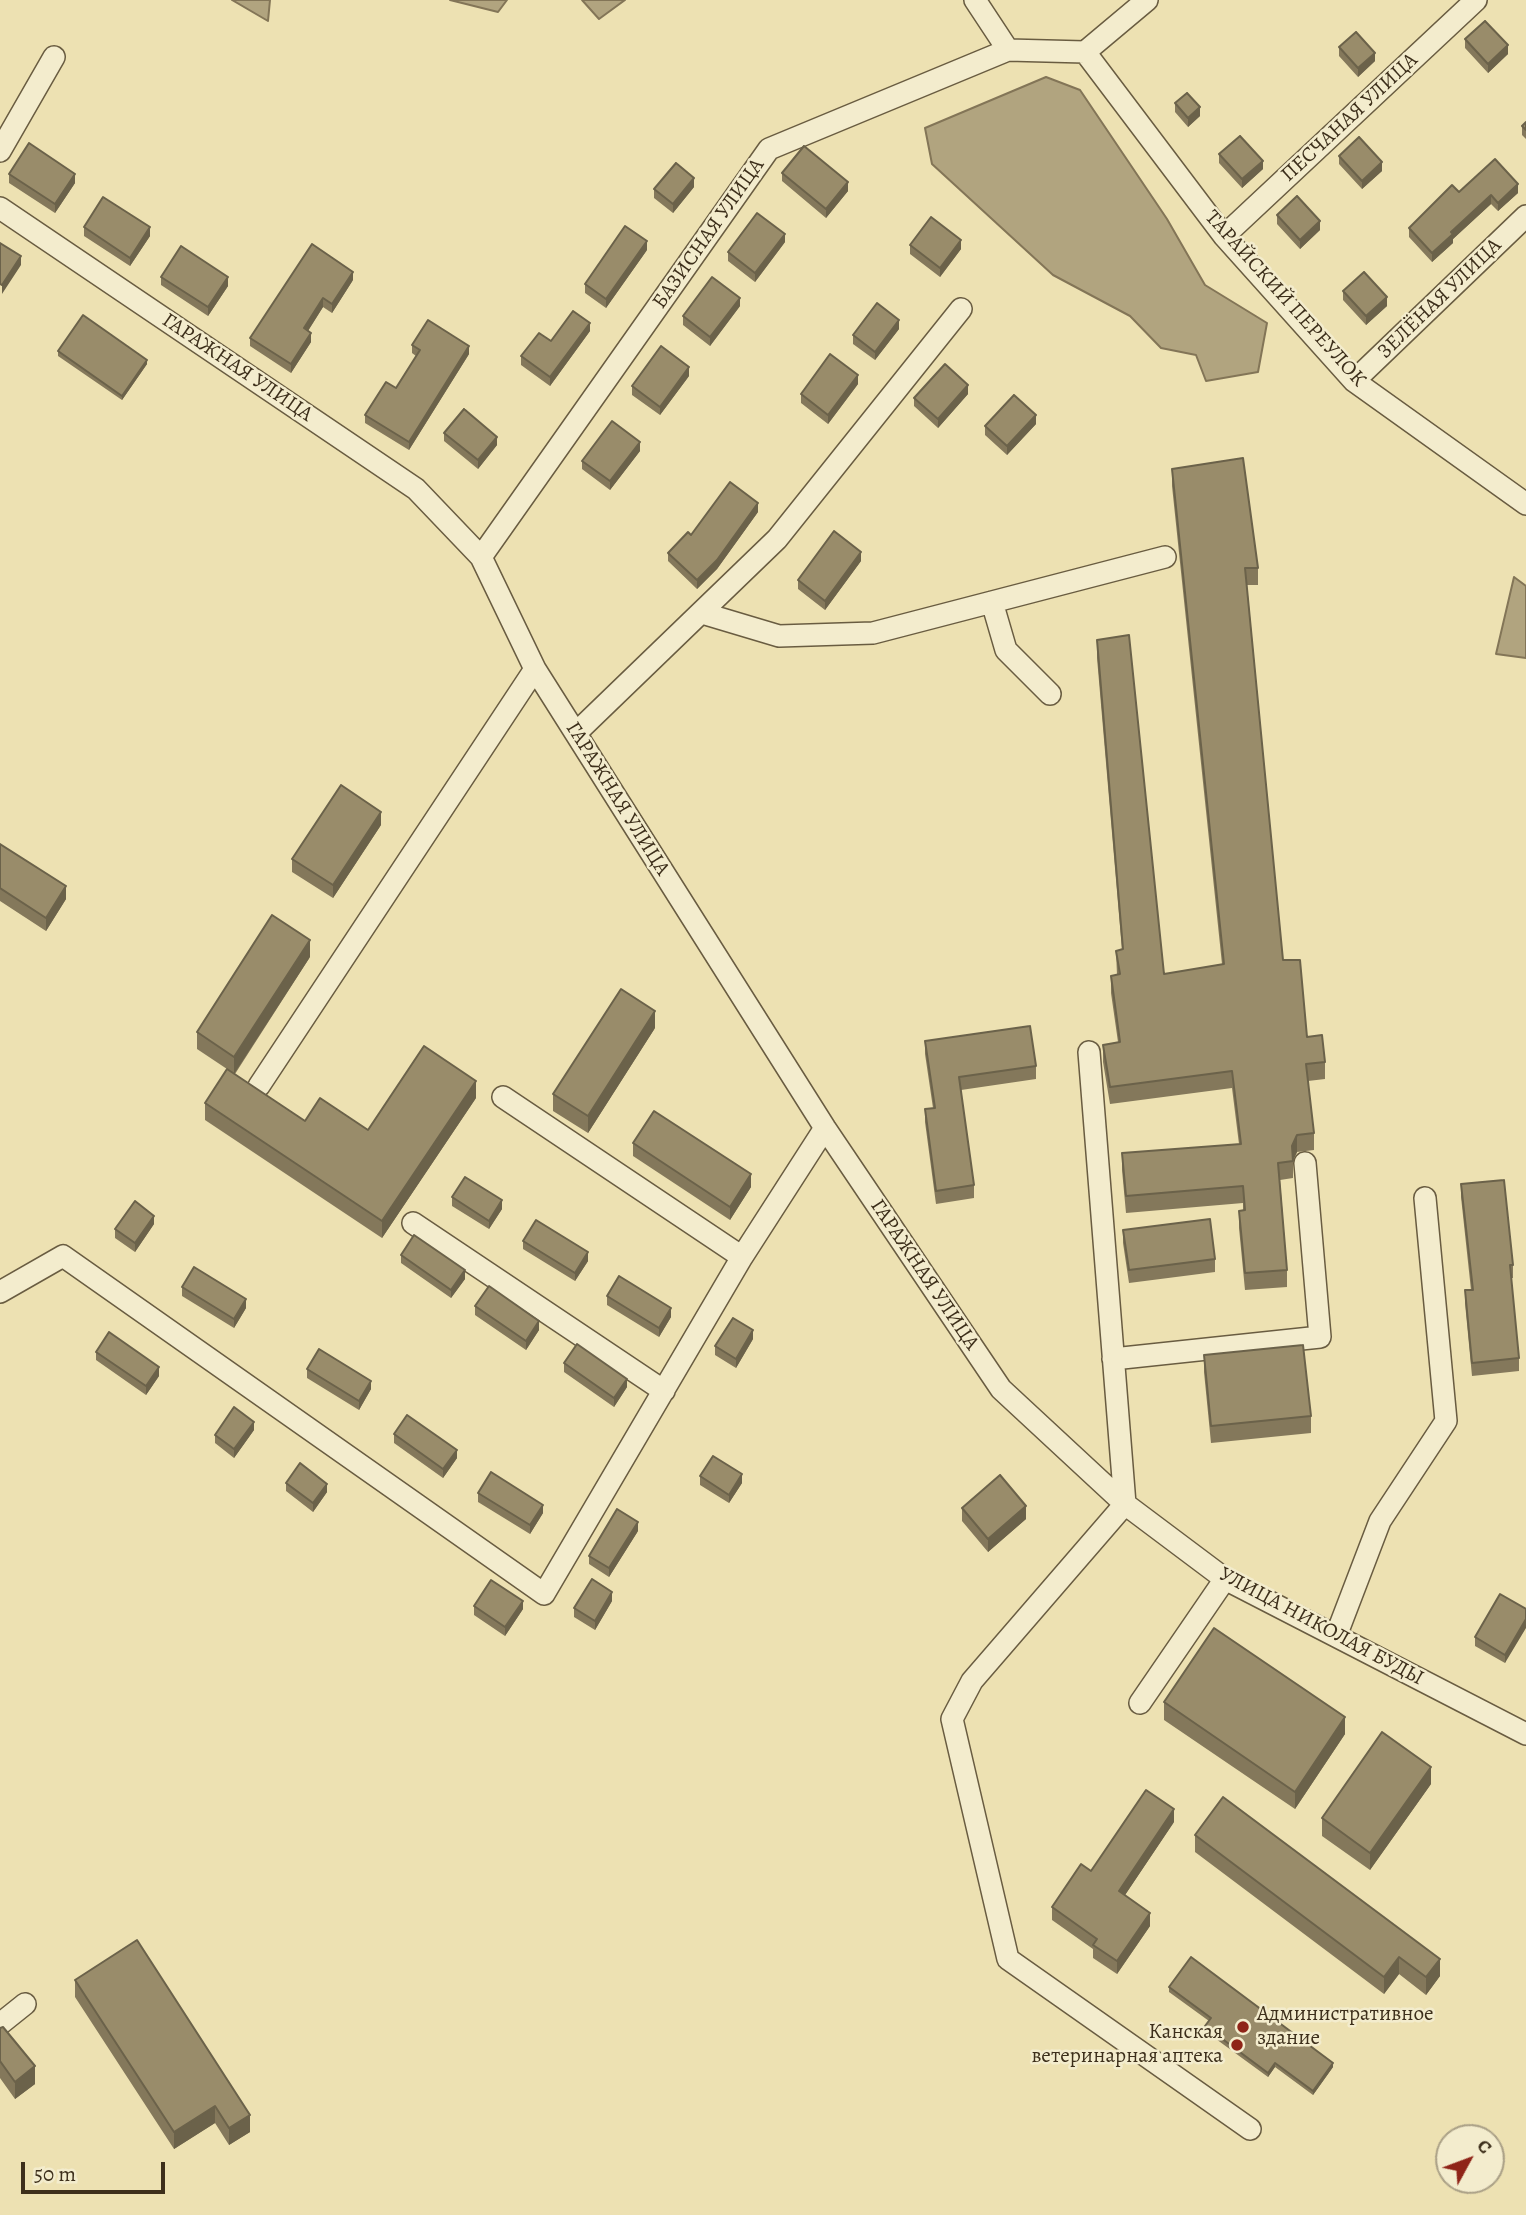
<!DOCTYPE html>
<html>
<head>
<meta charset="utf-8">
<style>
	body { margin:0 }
	#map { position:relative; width:1526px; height:2215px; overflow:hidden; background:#ede1b2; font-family:Alegreya,serif }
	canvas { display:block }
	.north { position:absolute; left:1435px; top:2124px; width:70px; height:70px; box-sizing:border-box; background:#f3eccd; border:2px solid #aaa086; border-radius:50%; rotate:49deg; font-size:19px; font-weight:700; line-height:28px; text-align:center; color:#3d2f1b }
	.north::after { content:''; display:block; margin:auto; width:24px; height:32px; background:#8f2418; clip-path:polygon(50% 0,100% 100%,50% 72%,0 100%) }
	.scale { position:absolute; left:21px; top:2162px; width:144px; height:32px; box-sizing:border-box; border:4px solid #3d2f1b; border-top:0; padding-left:9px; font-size:21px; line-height:24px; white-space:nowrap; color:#3d2f1b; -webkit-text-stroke:5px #f3eccd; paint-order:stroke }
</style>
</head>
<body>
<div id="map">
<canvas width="1526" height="2215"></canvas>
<div class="north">С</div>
<div class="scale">50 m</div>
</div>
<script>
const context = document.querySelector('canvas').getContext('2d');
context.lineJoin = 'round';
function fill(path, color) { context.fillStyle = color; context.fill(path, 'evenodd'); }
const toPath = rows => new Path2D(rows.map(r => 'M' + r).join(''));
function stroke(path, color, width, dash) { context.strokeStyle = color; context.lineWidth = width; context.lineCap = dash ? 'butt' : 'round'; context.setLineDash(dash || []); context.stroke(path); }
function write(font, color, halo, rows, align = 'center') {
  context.font = font + ' Alegreya,serif'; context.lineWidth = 5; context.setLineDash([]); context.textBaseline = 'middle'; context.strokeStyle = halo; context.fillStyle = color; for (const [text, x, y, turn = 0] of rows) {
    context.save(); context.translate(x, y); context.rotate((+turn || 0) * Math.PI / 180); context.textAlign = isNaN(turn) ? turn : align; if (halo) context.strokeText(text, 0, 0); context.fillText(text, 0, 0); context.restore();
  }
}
const water = toPath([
	[232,0,270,0,268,21,232,0],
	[450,0,507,0,498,12,450,0],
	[582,0,625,0,599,19,582,0],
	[1046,77,1080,90,1167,219,1205,285,1267,323,1258,372,1206,381,1196,355,1161,348,1130,316,1053,275,932,164,925,128,1046,77],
	[1514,577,1526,586,1526,658,1496,654,1514,577]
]);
fill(water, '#b1a47f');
stroke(water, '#837557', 2);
const minor = toPath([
	[975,0,1008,50],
	[1085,52,1224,236,1354,381,1526,504],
	[0,151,54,57],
	[0,208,416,489,481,557,535,669,825,1128,1001,1389,1125,1504,1225,1579,1526,1734],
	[1224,236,1476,0],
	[1354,381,1526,216],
	[481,557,769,149,1008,50,1085,52,1147,0],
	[992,602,1006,650,1050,694],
	[702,613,779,636,873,633,1165,557],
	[576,733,777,539,961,309],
	[1089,1052,1125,1504,972,1681,952,1719,1008,1959,1250,2129],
	[259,1086,535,669],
	[503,1097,742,1257],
	[413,1223,664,1391],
	[0,1292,63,1256,544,1594,742,1257,825,1128],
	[1113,1359,1320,1337,1305,1163],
	[1336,1636,1380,1521,1446,1421,1425,1198],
	[1140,1703,1225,1579],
	[0,2024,25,2004]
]);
stroke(minor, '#695c41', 24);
stroke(minor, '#f3eccd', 21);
fill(toPath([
	[1465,39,1508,54,1488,73,1465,48],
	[1339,47,1375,61,1358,77,1339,56],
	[1175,103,1200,116,1188,127,1175,112],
	[1526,122,1526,139,1522,135,1522,126],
	[1219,154,1263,169,1242,188,1219,163],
	[1339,156,1382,171,1362,189,1339,164],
	[782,173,848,191,826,218,782,181],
	[9,174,75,183,55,213,9,183],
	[694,187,673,213,654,198,654,189],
	[1459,192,1518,193,1498,211,1491,204,1453,239,1453,243,1432,262,1409,237,1409,228],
	[1277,215,1320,230,1300,249,1277,224],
	[84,227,150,236,130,266,84,236],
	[785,242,755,282,728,261,728,252],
	[910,245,961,249,940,277,910,254],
	[647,250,606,308,585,293,585,284],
	[161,277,228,286,208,316,161,285],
	[353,280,332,313,323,307,308,331,311,342,291,373,250,346,250,338],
	[1343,291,1387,306,1366,325,1343,300],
	[740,306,710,346,683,325,683,316],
	[899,329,875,360,853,344,853,335],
	[590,331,550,386,521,365,521,356,551,341],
	[412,345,469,354,409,450,365,423,365,415,396,388,416,356,412,353],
	[58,351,147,364,122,400,58,356],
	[689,376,660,415,632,395,632,386],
	[858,384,828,424,801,403,801,394],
	[968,394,938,428,914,406,914,398],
	[1036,424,1007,455,985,435,985,426],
	[444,433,497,445,478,469,444,441],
	[640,451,610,490,582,469,582,461],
	[1172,469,1258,568,1258,585,1247,585,1283,960,1307,1037,1325,1062,1325,1079,1308,1081,1314,1133,1314,1150,1297,1152,1293,1161,1293,1178,1280,1180,1287,1270,1287,1287,1245,1290,1239,1228,1239,1211,1243,1210,1243,1203,1126,1213,1122,1170,1122,1153,1239,1144,1232,1088,1110,1104,1103,1062,1103,1045,1118,1042,1111,993,1111,976,1117,975,1116,951,1122,950,1097,658,1097,640,1164,974,1222,964,1172,486],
	[758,512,717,569,697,589,668,561,668,553,691,535],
	[861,561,825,610,798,589,798,580],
	[381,825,333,898,292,872,292,859],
	[0,844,66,899,46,931,0,901],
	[310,957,235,1074,305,1121,368,1130,476,1098,382,1238,205,1120,205,1103,227,1069,197,1049,197,1032],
	[655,1028,588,1133,553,1111,553,1094],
	[925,1041,1036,1066,1036,1079,961,1090,974,1185,974,1198,936,1204,925,1122,925,1109,933,1108,925,1054],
	[633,1143,751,1187,730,1220,633,1156],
	[1461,1184,1513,1265,1513,1278,1511,1278,1519,1358,1519,1371,1472,1376,1465,1303,1465,1290,1471,1290,1461,1197],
	[452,1197,502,1209,489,1229,452,1206],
	[154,1224,135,1252,115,1238,115,1229],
	[1123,1230,1215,1259,1215,1272,1129,1283,1123,1243],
	[523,1241,588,1261,575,1281,523,1249],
	[401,1255,465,1279,451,1298,401,1263],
	[182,1287,246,1308,234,1328,182,1296],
	[607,1296,671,1317,659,1337,607,1305],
	[475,1306,539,1330,526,1350,475,1315],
	[753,1339,736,1368,715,1355,715,1346],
	[96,1352,159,1376,146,1395,96,1360],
	[1204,1355,1311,1416,1311,1433,1211,1443,1204,1372],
	[564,1363,627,1387,614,1407,564,1372],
	[307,1369,371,1389,359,1410,307,1378],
	[254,1430,234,1458,215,1443,215,1435],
	[394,1434,457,1458,443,1478,394,1443],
	[700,1476,742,1483,729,1503,700,1485],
	[286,1483,327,1492,313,1512,286,1491],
	[478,1493,543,1513,530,1534,478,1502],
	[962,1508,1026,1519,988,1552,962,1521],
	[638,1531,609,1577,589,1564,589,1556],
	[612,1601,595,1630,574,1617,574,1608],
	[474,1606,523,1609,505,1636,474,1615],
	[1526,1609,1505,1663,1475,1646,1475,1637],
	[1164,1702,1345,1734,1295,1809,1164,1720],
	[1431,1784,1370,1870,1322,1836,1322,1818],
	[1174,1822,1125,1895,1150,1926,1117,1974,1093,1958,1093,1949,1052,1920,1052,1907,1091,1871],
	[1195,1835,1440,1976,1426,1995,1399,1974,1384,1994,1195,1852],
	[75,1980,250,2132,229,2145,215,2123,174,2149,75,1997],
	[1169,1987,1333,2067,1313,2095,1275,2067,1268,2077,1205,2031,1205,2026,1209,2021,1169,1992],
	[0,2028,35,2084,15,2099,0,2078]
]), '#84785b');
fill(toPath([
	[1508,45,1508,54,1488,73,1488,64],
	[1375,53,1375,61,1358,77,1358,68],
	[1200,107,1200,116,1188,127,1188,118],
	[1263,161,1263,169,1242,188,1242,179],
	[1382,162,1382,171,1362,189,1362,181],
	[75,174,75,183,55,213,55,204],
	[694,178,694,187,673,213,673,204],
	[848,182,848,191,826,218,826,209],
	[1518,184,1518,193,1498,211,1498,203],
	[1491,195,1491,204,1453,239,1453,243,1432,262,1432,253,1451,232],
	[1320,221,1320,230,1300,249,1300,240],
	[150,227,150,236,130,266,130,258],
	[785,234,785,242,755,282,755,273],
	[961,240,961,249,940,277,940,268],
	[647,241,647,250,606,308,606,299],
	[21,256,21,265,2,294,2,285],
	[353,272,353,280,332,313,332,304],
	[228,277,228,286,208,316,208,307],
	[1387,297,1387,306,1366,325,1366,316],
	[323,298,323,307,304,337,304,328],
	[740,298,740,306,710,346,710,337],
	[899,320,899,329,875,360,875,352],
	[590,323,590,331,550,386,550,377],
	[311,333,311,342,291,373,291,364],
	[469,346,469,354,409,450,409,442],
	[147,360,147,364,122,400,122,396],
	[689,367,689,376,660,415,660,407],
	[858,375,858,384,828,424,828,415],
	[968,385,968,394,938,428,938,419],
	[1036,415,1036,424,1007,455,1007,446],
	[497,437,497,445,478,469,478,460],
	[640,442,640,451,610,490,610,481],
	[758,503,758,512,717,569,697,589,697,580],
	[861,552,861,561,825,610,825,601],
	[381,812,381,825,333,898,333,885],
	[66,886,66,899,46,931,46,918],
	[310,940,310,957,234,1074,234,1057],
	[655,1011,655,1028,588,1133,588,1116],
	[476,1081,476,1098,382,1238,382,1221],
	[1297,1135,1297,1152,1293,1161,1292,1146],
	[751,1174,751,1187,730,1220,730,1207],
	[502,1200,502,1209,489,1229,489,1221],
	[154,1216,154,1224,135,1252,135,1243],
	[588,1252,588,1261,575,1281,575,1273],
	[465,1270,465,1279,451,1298,451,1290],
	[246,1299,246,1308,234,1328,234,1319],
	[671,1308,671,1317,659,1337,659,1328],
	[539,1321,539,1330,526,1350,526,1341],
	[753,1330,753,1339,736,1368,736,1359],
	[159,1367,159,1376,146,1395,146,1386],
	[627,1379,627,1387,614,1407,614,1398],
	[371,1381,371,1389,359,1410,359,1401],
	[254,1422,254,1430,234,1458,234,1449],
	[457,1450,457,1458,443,1478,443,1469],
	[742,1474,742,1483,729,1503,729,1495],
	[327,1484,327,1492,313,1512,313,1503],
	[543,1505,543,1513,530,1534,530,1525],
	[1026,1506,1026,1519,988,1552,988,1539],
	[638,1522,638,1531,609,1577,609,1568],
	[612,1592,612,1601,595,1630,595,1621],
	[523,1601,523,1609,505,1636,505,1627],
	[1526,1619,1526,1628,1505,1663,1505,1655],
	[1345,1717,1345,1734,1295,1809,1295,1792],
	[1431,1767,1431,1784,1370,1870,1370,1853],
	[1174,1809,1174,1822,1119,1904,1119,1891],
	[1150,1913,1150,1926,1117,1974,1117,1961],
	[1399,1957,1399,1974,1384,1994,1384,1977],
	[1440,1959,1440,1976,1426,1995,1426,1977],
	[1275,2063,1275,2067,1268,2077,1268,2073],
	[1333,2063,1333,2067,1313,2095,1313,2091],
	[35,2066,35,2084,15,2099,15,2082],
	[215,2106,215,2123,174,2149,174,2132],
	[250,2115,250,2132,229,2145,229,2128]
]), '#6b624a');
const building = toPath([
	[1485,21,1508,45,1488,64,1465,39,1485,21],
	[1356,32,1375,53,1358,68,1339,47,1356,32],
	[1187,93,1200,107,1188,118,1175,103,1187,93],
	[1526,122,1526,130,1522,126,1526,122],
	[1240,136,1263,161,1242,179,1219,154,1240,136],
	[1359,137,1382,162,1362,181,1339,156,1359,137],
	[29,143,75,174,55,204,9,174,29,143],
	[804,146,848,182,826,209,782,173,804,146],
	[1495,159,1518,184,1498,203,1491,195,1451,232,1453,234,1432,253,1409,228,1452,185,1459,192,1495,159],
	[676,163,694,178,673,204,654,189,676,163],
	[1297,196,1320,221,1300,240,1277,215,1297,196],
	[103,197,150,227,130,258,84,227,103,197],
	[757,213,785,234,755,273,728,252,757,213],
	[931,217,961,240,940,268,910,245,931,217],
	[625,226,647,241,606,299,585,284,625,226],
	[0,243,21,256,2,285,0,284,0,243],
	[312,244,353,272,332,304,323,298,304,328,311,333,291,364,250,338,312,244],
	[181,246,228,277,208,307,161,277,181,246],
	[1364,272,1387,297,1366,316,1343,291,1364,272],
	[712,277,740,298,710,337,683,316,712,277],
	[877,303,899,320,875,352,853,335,877,303],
	[573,311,590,323,550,377,521,356,539,333,551,341,573,311],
	[83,315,147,360,122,396,58,351,83,315],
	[428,320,469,346,409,442,365,415,386,382,396,388,420,350,412,345,428,320],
	[661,346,689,367,660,407,632,386,661,346],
	[830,354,858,375,828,415,801,394,830,354],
	[945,364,968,385,938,419,914,398,945,364],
	[1014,395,1036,415,1007,446,985,426,1014,395],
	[464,409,497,437,478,460,444,433,464,409],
	[612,421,640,442,610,481,582,461,612,421],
	[1243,458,1258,568,1245,568,1283,960,1300,960,1307,1037,1322,1035,1325,1062,1306,1064,1314,1133,1297,1135,1292,1146,1293,1161,1278,1163,1287,1270,1245,1273,1239,1211,1245,1210,1243,1186,1126,1196,1122,1153,1241,1144,1232,1071,1110,1087,1103,1045,1120,1042,1111,976,1120,974,1116,951,1123,949,1097,640,1129,635,1164,974,1224,964,1172,469,1243,458],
	[730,482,758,503,717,560,697,580,668,553,688,532,691,535,730,482],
	[834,531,861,552,825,601,798,580,834,531],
	[341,785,381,812,333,885,292,859,341,785],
	[0,844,66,886,46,918,0,888,0,844],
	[272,915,310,940,234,1057,197,1032,272,915],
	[621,989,655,1011,588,1116,553,1094,621,989],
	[1030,1026,1036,1066,959,1077,974,1185,936,1191,925,1109,935,1108,925,1041,1030,1026],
	[424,1046,476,1081,382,1221,205,1103,227,1069,305,1121,320,1098,368,1130,424,1046],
	[654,1111,751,1174,730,1207,633,1143,654,1111],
	[465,1177,502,1200,489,1221,452,1197,465,1177],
	[1504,1180,1513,1265,1510,1265,1519,1358,1472,1363,1465,1290,1473,1290,1461,1184,1504,1180],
	[135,1201,154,1216,135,1243,115,1229,135,1201],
	[1210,1219,1215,1259,1129,1270,1123,1230,1210,1219],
	[536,1220,588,1252,575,1273,523,1241,536,1220],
	[414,1235,465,1270,451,1290,401,1255,414,1235],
	[194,1267,246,1299,234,1319,182,1287,194,1267],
	[619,1276,671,1308,659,1328,607,1296,619,1276],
	[489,1286,539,1321,526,1341,475,1306,489,1286],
	[733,1318,753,1330,736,1359,715,1346,733,1318],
	[109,1332,159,1367,146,1386,96,1352,109,1332],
	[577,1344,627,1379,614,1398,564,1363,577,1344],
	[1303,1345,1311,1416,1211,1426,1204,1355,1303,1345],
	[319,1349,371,1381,359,1401,307,1369,319,1349],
	[234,1407,254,1422,234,1449,215,1435,234,1407],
	[407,1415,457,1450,443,1469,394,1434,407,1415],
	[713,1456,742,1474,729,1495,700,1476,713,1456],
	[300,1463,327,1484,313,1503,286,1483,300,1463],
	[491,1472,543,1505,530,1525,478,1493,491,1472],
	[1000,1475,1026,1506,988,1539,962,1508,1000,1475],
	[617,1509,638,1522,609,1568,589,1556,617,1509],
	[592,1579,612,1592,595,1621,574,1608,592,1579],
	[491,1580,523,1601,505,1627,474,1606,491,1580],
	[1500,1594,1526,1609,1526,1619,1505,1655,1475,1637,1500,1594],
	[1214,1628,1345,1717,1295,1792,1164,1702,1214,1628],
	[1382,1732,1431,1767,1370,1853,1322,1818,1382,1732],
	[1146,1790,1174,1809,1119,1891,1150,1913,1117,1961,1093,1945,1097,1939,1052,1907,1081,1864,1091,1871,1146,1790],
	[1223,1797,1440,1959,1426,1977,1399,1957,1384,1977,1195,1835,1223,1797],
	[137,1940,250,2115,229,2128,215,2106,174,2132,75,1980,137,1940],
	[1191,1957,1333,2063,1313,2091,1275,2063,1268,2073,1205,2026,1211,2018,1169,1987,1191,1957],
	[3,2027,35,2066,15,2082,0,2061,0,2028,3,2027]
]);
fill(building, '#998c6a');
stroke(building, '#6b624a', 2);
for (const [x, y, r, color] of [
	[1243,2027,7,"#8f2418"],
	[1237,2045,7,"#8f2418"]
]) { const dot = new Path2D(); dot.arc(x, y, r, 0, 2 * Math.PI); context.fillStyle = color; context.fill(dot); stroke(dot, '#f3eccd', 2.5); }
write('21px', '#3d2f1b', '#f3eccd', [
	["ПЕСЧАНАЯ УЛИЦА",1350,118,-43],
	["БАЗИСНАЯ УЛИЦА",709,234,-55],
	["ТАРАЙСКИЙ ПЕРЕУЛОК",1285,299,48],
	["ЗЕЛЁНАЯ УЛИЦА",1440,299,-44],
	["ГАРАЖНАЯ УЛИЦА",237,368,34],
	["ГАРАЖНАЯ УЛИЦА",617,799,58],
	["ГАРАЖНАЯ УЛИЦА",924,1275,56],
	["УЛИЦА НИКОЛАЯ БУДЫ",1321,1627,28]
]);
write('21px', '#3d2f1b', '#f3eccd', [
	["Административное",1257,2015],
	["здание",1257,2039],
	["Канская",1223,2033,"right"],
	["ветеринарная аптека",1223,2057,"right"]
], 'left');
</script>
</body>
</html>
